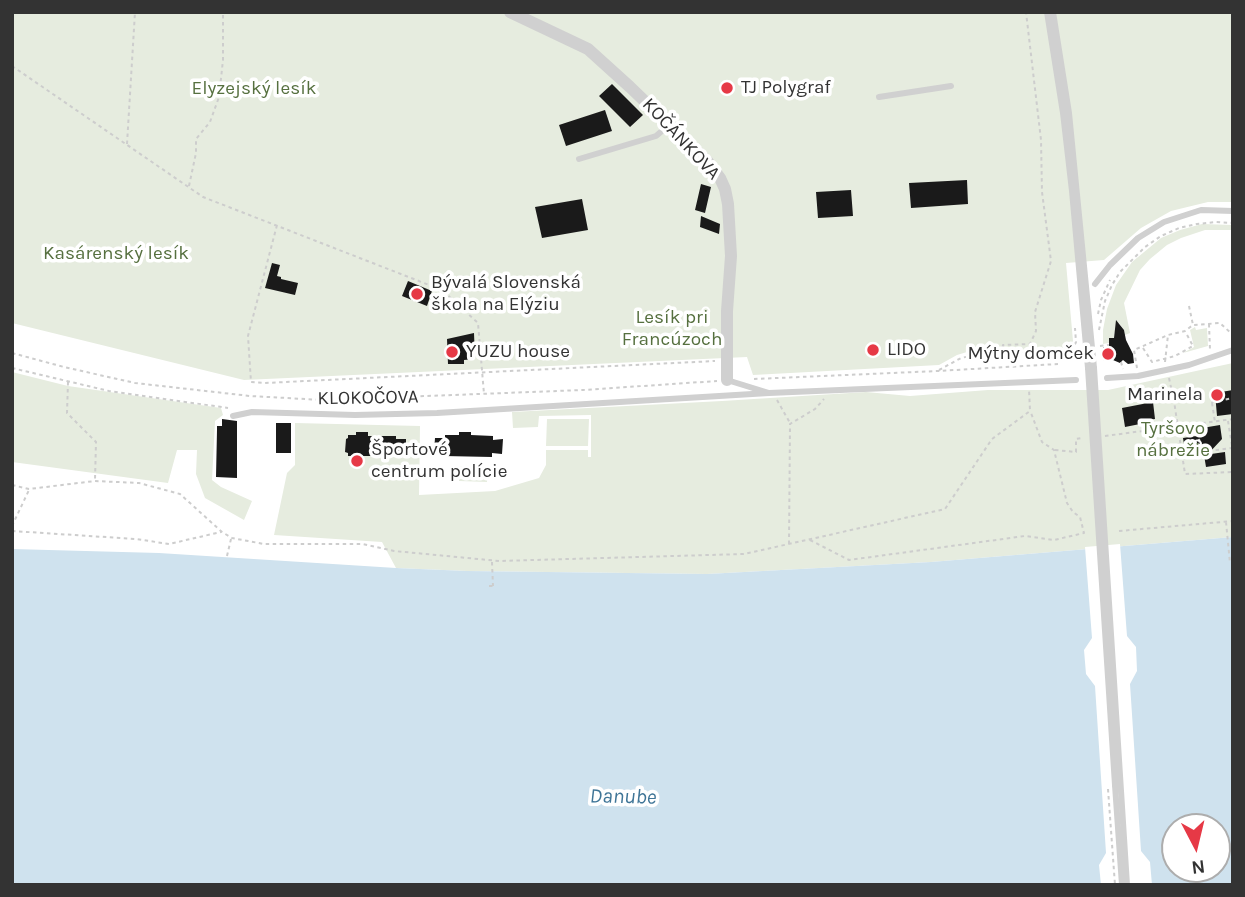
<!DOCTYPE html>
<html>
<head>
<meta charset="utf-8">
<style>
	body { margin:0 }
	#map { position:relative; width:1245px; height:897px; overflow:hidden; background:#fff; font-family:Karla,sans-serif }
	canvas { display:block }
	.frame { position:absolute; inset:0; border:14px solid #333; pointer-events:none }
	.north { position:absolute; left:1161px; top:813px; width:70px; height:70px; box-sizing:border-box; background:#fff; border:2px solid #adadad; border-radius:50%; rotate:173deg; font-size:19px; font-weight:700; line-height:28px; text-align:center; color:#333 }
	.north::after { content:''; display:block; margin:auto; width:24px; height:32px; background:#e63946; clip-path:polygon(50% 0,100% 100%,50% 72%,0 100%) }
</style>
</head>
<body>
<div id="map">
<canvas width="1245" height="897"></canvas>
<div class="frame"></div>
<div class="north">N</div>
</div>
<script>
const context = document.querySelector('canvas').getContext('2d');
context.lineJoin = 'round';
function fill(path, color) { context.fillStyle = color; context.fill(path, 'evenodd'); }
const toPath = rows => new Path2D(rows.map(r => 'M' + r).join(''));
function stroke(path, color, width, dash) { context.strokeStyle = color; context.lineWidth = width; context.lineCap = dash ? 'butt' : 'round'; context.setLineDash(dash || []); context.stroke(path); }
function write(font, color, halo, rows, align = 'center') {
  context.font = font + ' Karla,sans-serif'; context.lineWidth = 7; context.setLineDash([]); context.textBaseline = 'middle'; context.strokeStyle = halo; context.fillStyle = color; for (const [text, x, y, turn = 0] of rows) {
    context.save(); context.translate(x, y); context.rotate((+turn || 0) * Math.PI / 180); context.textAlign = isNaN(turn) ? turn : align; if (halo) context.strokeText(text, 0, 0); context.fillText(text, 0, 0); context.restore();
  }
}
fill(toPath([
	[12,12,1233,12,1233,202,1208,202,1171,211,1141,228,1104,260,1066,263,1073,341,1069,347,1065,348,967,352,957,355,939,365,753,375,747,357,244,380,12,323],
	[1202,224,1233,225,1233,230,1205,230,1181,238,1167,245,1150,259,1140,270,1124,303,1130,333,1125,335,1124,330,1119,323,1116,324,1114,338,1109,338,1109,343,1103,344,1103,330,1107,309,1116,285,1132,262,1161,238,1180,230],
	[1195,327,1196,330,1207,328,1208,346,1183,353,1194,347,1190,330],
	[1233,363,1233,537,931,562,707,574,467,571,396,568,382,542,274,535,287,473,295,465,295,423,420,426,419,495,495,491,539,478,546,465,546,450,588,450,588,457,591,457,591,415,539,416,538,427,513,428,512,412,722,401,866,392,910,396,988,390,1108,390],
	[12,372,68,386,221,408,223,415,215,421,212,480,221,487,252,501,244,520,205,498,196,474,197,450,177,450,168,483,12,462],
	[547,419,589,419,588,446,546,446],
	[459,466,488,467,487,482,459,481]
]), '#e6ecdf');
fill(toPath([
	[1233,537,1233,885,12,885,12,549,159,553,396,568,467,571,707,574,931,562],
	[1175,827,1217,827,1217,869,1175,869]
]), '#cfe2ee');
fill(toPath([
	[1120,544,1127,636,1136,647,1137,671,1130,684,1141,851,1150,862,1152,885,1101,885,1099,865,1106,853,1095,686,1086,674,1084,650,1092,638,1085,547]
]), '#fff');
fill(toPath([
	[612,84,643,115,630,127,599,96],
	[605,110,612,131,566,146,559,125],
	[967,180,968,204,911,208,909,183],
	[701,184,711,187,705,213,695,210],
	[851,190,853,216,818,218,816,192],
	[582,199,588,230,542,238,535,207],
	[701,216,720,224,719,234,700,227],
	[272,263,280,265,277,276,281,277,281,279,298,283,295,295,265,288],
	[408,281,432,291,427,306,402,296],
	[1116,320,1124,330,1126,340,1133,354,1134,363,1128,364,1123,360,1120,363,1113,360,1104,361,1103,347,1109,347,1109,338,1114,338],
	[474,333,475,359,464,360,464,364,448,364,447,339],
	[1233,390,1233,414,1217,416,1215,393],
	[1153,402,1155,419,1140,421,1140,424,1125,427,1122,408],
	[222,419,237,421,237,478,216,477,217,430,217,426,222,426],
	[276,423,291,423,291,453,276,453],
	[1220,425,1222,439,1208,454,1186,457,1183,438,1203,435,1202,428],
	[356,432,368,432,368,436,396,436,396,439,406,439,406,453,396,453,396,456,348,456,348,453,345,452,346,439,348,438,348,435,356,435],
	[459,432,471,432,471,435,493,436,493,440,503,439,502,454,492,453,492,457,444,456,444,452,434,452,435,438,445,438,445,435,459,435],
	[1225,452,1226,464,1206,467,1204,455]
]), '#1a1a1a');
stroke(toPath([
	[12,66,203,197,442,290,478,323,484,394],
	[127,144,135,12],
	[189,186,196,153,196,139,210,122,219,97,223,60,223,12],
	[277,225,248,336,251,382,265,383,715,361],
	[1189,306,1193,325],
	[1098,314,1101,300,1110,280],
	[1209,324,1210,350],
	[1099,330,1105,301,1112,285,1120,272,1145,247,1161,236,1179,228,1197,224,1216,222,1233,223],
	[1100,346,1109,345],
	[1143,348,1152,362,1175,356,1193,346,1186,333],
	[1072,351,1076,342,1075,328],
	[12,353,64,367,135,383,250,396,323,400,583,390,717,381],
	[1001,354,1003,345,1030,344,1036,331,1035,312,1051,261,1042,192,1041,140,1026,12],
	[1121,362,1123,369],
	[1165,362,1168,335],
	[12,368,109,391,228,408],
	[1137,368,1134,350,1168,335,1185,331,1193,325,1220,323,1233,335],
	[939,370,961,358,975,355,1072,351],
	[1169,378,1174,401,1185,474,1233,472],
	[754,379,938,371,1058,364],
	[68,382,67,413,96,442,95,480],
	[1211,395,1212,402,1233,398],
	[777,400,790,423],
	[1212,403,1215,422],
	[1228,421,1233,452],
	[1197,425,1201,452,1232,448],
	[1105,436,1233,419],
	[1055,450,1076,452,1076,439,1082,438],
	[12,485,29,489,95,481,139,483,180,494,222,532,232,538,264,544,363,544,394,551,499,561,744,554,945,509,992,439,1030,411,1029,389],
	[1226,522,1230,563],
	[12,526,29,490],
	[12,531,136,539,169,544,221,532],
	[1119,531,1233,521],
	[810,540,849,560,1025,536,1054,540,1084,533,1080,517,1073,512,1067,503,1054,450,1042,442,1031,413],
	[789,544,790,424,815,409,824,399],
	[227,556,231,539],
	[492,562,493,586],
	[489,586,496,586]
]), '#cdcdcd', 2, [3.5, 3.5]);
stroke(toPath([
	[1047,12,1063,113,1072,191,1088,368],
	[1053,12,1069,113,1094,368],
	[879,97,951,86],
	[579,159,656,136,669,125],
	[1095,284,1110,265,1138,238,1164,222,1201,210,1233,211],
	[1107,378,1138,376,1189,365,1233,350],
	[727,380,769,393,1076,380],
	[233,416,252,412,355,415,437,413,769,393],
	[1115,785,1122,885]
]), '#d0d0d0', 6);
stroke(toPath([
	[510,12,588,49,630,87,708,162,720,178,725,189,728,204,731,256,727,311,727,380]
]), '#d0d0d0', 12);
stroke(toPath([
	[1108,789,1115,885]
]), '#cdcdcd', 2, [3.5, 3.5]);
stroke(toPath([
	[1088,368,1115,785],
	[1094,368,1127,885]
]), '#d0d0d0', 6);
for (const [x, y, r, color] of [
	[727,88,7,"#e63946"],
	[417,294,7,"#e63946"],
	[873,350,7,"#e63946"],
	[452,352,7,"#e63946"],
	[1108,354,7,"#e63946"],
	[1217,395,7,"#e63946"],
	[357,461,7,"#e63946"]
]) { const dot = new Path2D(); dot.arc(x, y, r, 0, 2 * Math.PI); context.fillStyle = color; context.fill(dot); stroke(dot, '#fff', 2.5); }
write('19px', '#333', '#fff', [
	["TJ Polygraf",741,88],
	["Bývalá Slovenská",431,283],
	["škola na Elýziu",431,305],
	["LIDO",887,350],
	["YUZU house",466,352],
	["Mýtny domček",1094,354,"right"],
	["Marinela",1203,395,"right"],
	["Športové",371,450],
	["centrum polície",371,472]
], 'left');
write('19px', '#56703f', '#fff', [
	["Elyzejský lesík",254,89],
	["Kasárenský lesík",116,254],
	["Lesík pri",672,318],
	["Francúzoch",672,340],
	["Tyršovo",1173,429],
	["nábrežie",1173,451]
]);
write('19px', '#333', '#fff', [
	["KOČÁNKOVA",681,139,47],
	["KLOKOČOVA",368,398,-1]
]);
write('italic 21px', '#3f7597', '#fff', [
	["Danube",623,797,1]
]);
</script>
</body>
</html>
